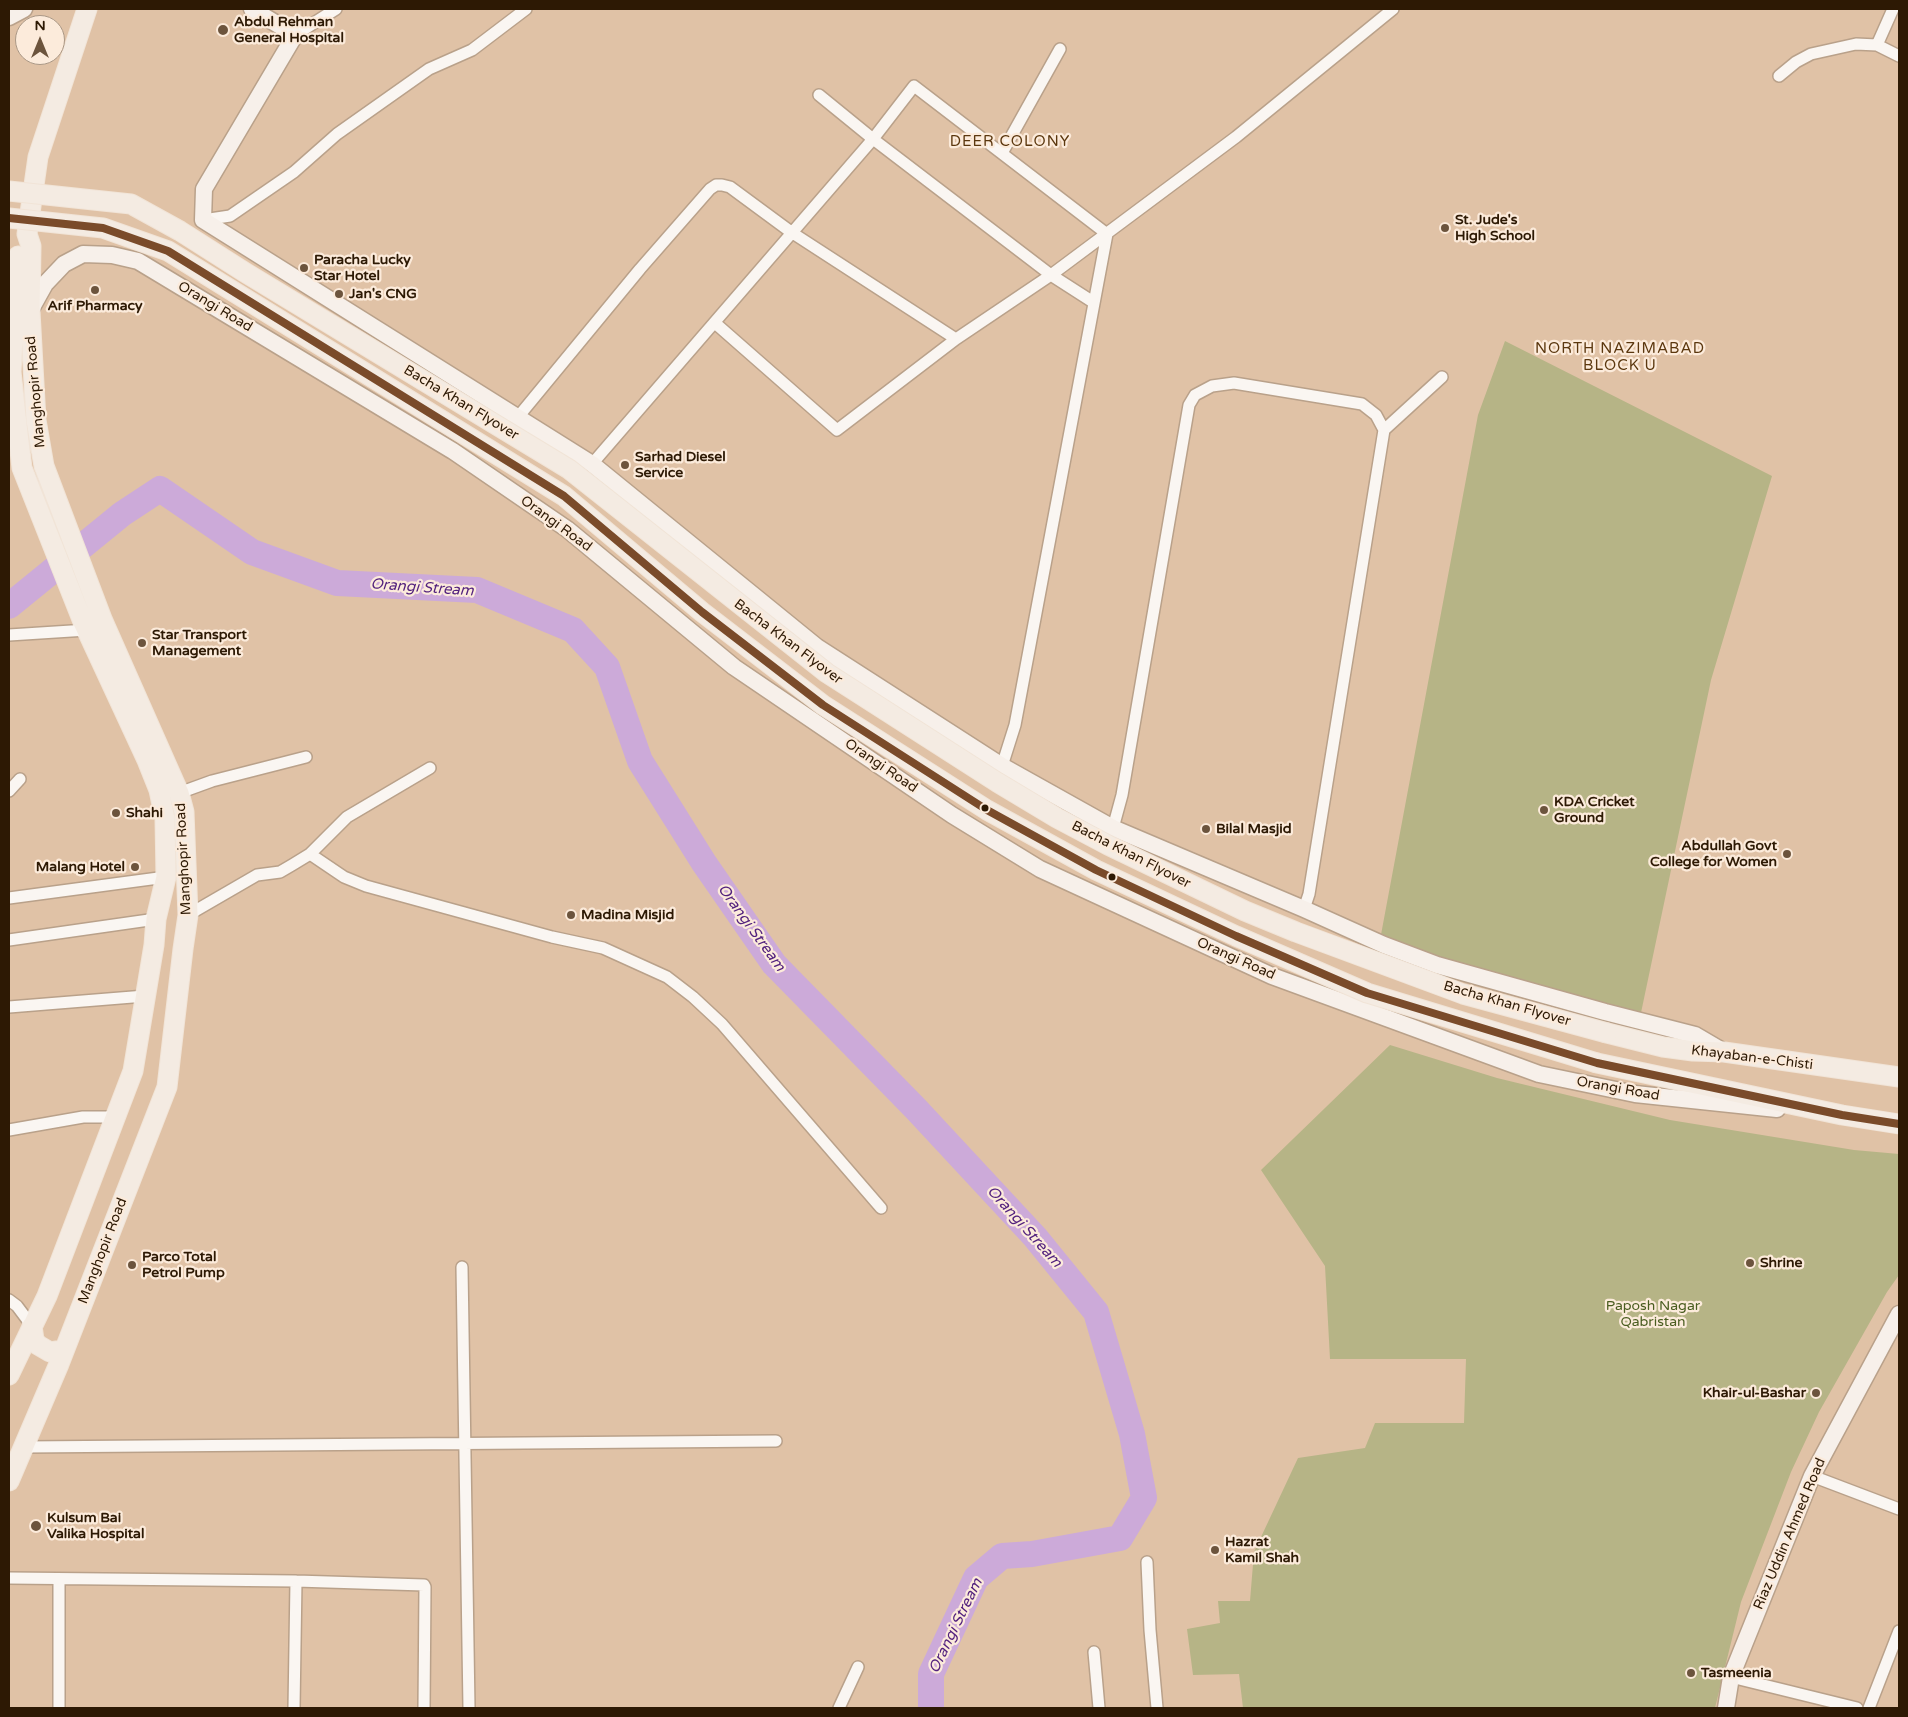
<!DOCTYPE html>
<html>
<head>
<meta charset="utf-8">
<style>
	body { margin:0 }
	#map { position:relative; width:1908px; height:1717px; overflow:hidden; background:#e0c2a6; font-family:"Varela Round",sans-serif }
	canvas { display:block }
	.frame { position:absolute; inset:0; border:10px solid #2d1904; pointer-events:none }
	.north { position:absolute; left:15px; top:15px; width:50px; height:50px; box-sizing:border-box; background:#fcebdb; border:1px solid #a99785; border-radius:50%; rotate:0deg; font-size:14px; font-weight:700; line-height:20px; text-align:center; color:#2d1904 }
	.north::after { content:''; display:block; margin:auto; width:18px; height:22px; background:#6c543d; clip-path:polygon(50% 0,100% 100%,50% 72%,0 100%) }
</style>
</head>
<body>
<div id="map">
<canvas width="1908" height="1717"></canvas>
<div class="frame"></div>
<div class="north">N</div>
</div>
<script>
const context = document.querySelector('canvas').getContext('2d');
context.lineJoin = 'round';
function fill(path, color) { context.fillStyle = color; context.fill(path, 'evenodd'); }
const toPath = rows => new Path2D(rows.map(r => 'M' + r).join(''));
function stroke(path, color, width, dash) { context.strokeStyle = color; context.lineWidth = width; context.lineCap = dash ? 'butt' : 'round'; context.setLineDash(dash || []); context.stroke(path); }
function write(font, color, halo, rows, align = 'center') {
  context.font = font + ' "Varela Round",sans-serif'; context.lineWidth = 4.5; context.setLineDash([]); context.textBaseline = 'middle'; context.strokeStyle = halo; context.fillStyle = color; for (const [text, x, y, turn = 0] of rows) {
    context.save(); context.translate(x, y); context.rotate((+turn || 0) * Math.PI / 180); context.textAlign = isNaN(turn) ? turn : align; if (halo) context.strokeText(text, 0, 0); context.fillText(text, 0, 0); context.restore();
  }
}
fill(toPath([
	[1505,341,1772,476,1711,680,1638,1027,1380,940,1478,415],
	[1390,1045,1497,1078,1670,1120,1854,1150,1899,1154,1899,1275,1887,1292,1819,1412,1791,1472,1741,1602,1715,1708,1243,1708,1239,1674,1193,1675,1187,1629,1220,1623,1218,1601,1250,1601,1254,1552,1298,1458,1365,1448,1375,1423,1464,1423,1466,1359,1330,1359,1325,1266,1261,1170]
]), '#b6b486');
stroke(toPath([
	[9,606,122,514,160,489,252,552,337,583,477,590,573,630,607,667,640,761,704,863,774,964,916,1109,1035,1237,1096,1312,1132,1434,1144,1498,1120,1538,1032,1554,1002,1556,976,1578,931,1674,931,1708]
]), '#ccaad9', 26);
const street = toPath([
	[295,35,336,9],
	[1877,45,1893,9],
	[1779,76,1796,62,1811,54,1856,44,1877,45,1899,56],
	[819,95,873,139,1051,275,1093,302],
	[1002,153,1060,49],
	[203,220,230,216,294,172,337,134,429,69,472,50,526,9],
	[715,323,837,430,956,339,1051,275,1236,137,1393,9],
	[518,417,640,269,710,189,716,185,722,185,730,187,791,232,956,339],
	[1384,430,1442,377],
	[592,464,873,139,914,86,1107,234],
	[9,635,87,630],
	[1002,766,1015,725,1107,234],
	[9,791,20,779],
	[179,793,212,781,306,757],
	[1113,828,1122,795,1189,405,1195,395,1212,386,1234,383,1362,404,1376,415,1384,430,1309,894,1304,909],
	[310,854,344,877,366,886,552,937,603,948,667,977,693,997,722,1024,881,1208],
	[9,898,166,877],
	[188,915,257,875,280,872,292,865,310,854,347,817,430,768],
	[9,940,156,919],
	[9,1007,145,996],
	[9,1130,83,1117,115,1117],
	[462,1267,469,1708],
	[9,1300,17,1306,32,1326],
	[24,1447,776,1441],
	[1812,1476,1899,1509],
	[1147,1562,1150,1630,1157,1708],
	[9,1578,296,1581,424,1585,425,1587,424,1708],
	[59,1579,59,1708],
	[1094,1652,1099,1708],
	[1731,1677,1857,1708],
	[294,1708,296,1581],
	[839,1708,858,1667],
	[1869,1708,1899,1631]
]);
const secondary = toPath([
	[252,9,295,35,204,189,203,220,592,464,817,647,1002,766,1113,828,1304,909,1384,945,1437,965,1605,1012,1695,1035,1724,1052],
	[9,17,24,9],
	[30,311,45,284,64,264,83,254,112,255,138,261,453,451,567,529,734,667,952,815,1040,869,1272,976,1539,1074,1635,1094,1777,1109],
	[1726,1708,1731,1677,1812,1476,1899,1314]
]);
const primary = toPath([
	[1607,1033,1663,1047,1693,1051,1724,1052,1899,1077],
	[1597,1063,1842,1115,1899,1124],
	[32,1326,34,1340,38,1345,50,1352,64,1350],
	[9,1375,47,1296,133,1071,154,945,156,919,166,877,165,819,159,790,147,760,83,622,22,468,11,372,18,256],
	[9,1481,59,1364,167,1087,183,949,188,915,184,812,179,793,102,619,44,466,36,420,30,311,31,246,27,234,38,157,87,9]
]);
stroke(street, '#b9a18a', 14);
stroke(secondary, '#b9a18a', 19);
stroke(primary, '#f1e4d7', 21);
stroke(street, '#faf6f2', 11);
stroke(secondary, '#f7f0ea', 16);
stroke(primary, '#f4ebe2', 19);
const primaryBridge = toPath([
	[9,191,131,204,180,231,246,273,569,469,827,673,997,782,1057,818,1108,845,1245,911,1296,932,1463,994,1607,1033],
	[9,218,103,228,168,251,564,496,702,612,823,705,987,810,1096,870,1236,936,1367,993,1597,1063]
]);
stroke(primaryBridge, '#f1e4d7', 21, []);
stroke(primaryBridge, '#f4ebe2', 19);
stroke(toPath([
	[9,218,103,228,168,251,564,496,702,612,823,705,987,810,1096,870,1236,936,1367,993,1597,1063,1842,1115,1899,1124]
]), '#7a4b2a', 8);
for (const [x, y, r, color] of [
	[223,30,6,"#6c543d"],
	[1445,228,5,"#6c543d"],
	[304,268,5,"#6c543d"],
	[95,290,5,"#6c543d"],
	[339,294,5,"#6c543d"],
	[625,465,5,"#6c543d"],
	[142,643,5,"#6c543d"],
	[985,808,4.5,"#2d1904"],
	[1544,810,5,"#6c543d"],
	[116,813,5,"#6c543d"],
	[1206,829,5,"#6c543d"],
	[1787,854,5,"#6c543d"],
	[135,867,5,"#6c543d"],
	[1112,877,4.5,"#2d1904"],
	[571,915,5,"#6c543d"],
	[1750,1263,5,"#6c543d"],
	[132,1265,5,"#6c543d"],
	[1816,1393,5,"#6c543d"],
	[36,1526,6,"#6c543d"],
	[1215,1550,5,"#6c543d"],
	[1691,1673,5,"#6c543d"]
]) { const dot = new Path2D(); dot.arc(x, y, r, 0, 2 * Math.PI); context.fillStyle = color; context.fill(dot); stroke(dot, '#fcebdb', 2); }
write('bold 14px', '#2d1904', '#fcebdb', [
	["Abdul Rehman",234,22],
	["General Hospital",234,38],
	["St. Jude's",1455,220],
	["High School",1455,236],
	["Paracha Lucky",314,260],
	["Star Hotel",314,276],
	["Jan's CNG",349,294],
	["Arif Pharmacy",95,306,"center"],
	["Sarhad Diesel",635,457],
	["Service",635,473],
	["Star Transport",152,635],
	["Management",152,651],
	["KDA Cricket",1554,802],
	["Ground",1554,818],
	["Shahi",126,813],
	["Bilal Masjid",1216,829],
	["Abdullah Govt",1777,846,"right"],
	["College for Women",1777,862,"right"],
	["Malang Hotel",125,867,"right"],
	["Madina Misjid",581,915],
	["Parco Total",142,1257],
	["Petrol Pump",142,1273],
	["Shrine",1760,1263],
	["Khair-ul-Bashar",1806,1393,"right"],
	["Kulsum Bai",47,1518],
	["Valika Hospital",47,1534],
	["Hazrat",1225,1542],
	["Kamil Shah",1225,1558],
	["Tasmeenia",1701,1673]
], 'left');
write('14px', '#2d1904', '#fcebdb', [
	["Orangi Road",215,307,31],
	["Manghopir Road",36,392,-95],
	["Bacha Khan Flyover",461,403,31],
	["Orangi Road",556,524,36],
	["Bacha Khan Flyover",788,642,37],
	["Orangi Road",881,766,34],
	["Bacha Khan Flyover",1131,855,27],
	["Manghopir Road",184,859,-93],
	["Orangi Road",1236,959,24],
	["Bacha Khan Flyover",1507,1004,16],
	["Khayaban-e-Chisti",1752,1058,7],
	["Orangi Road",1618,1089,10],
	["Manghopir Road",103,1251,-69],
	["Riaz Uddin Ahmed Road",1790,1534,-67]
]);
write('14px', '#4a5d20', '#fcebdb', [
	["Paposh Nagar",1653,1306],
	["Qabristan",1653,1322]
]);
context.letterSpacing = '1px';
write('15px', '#5b370e', '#fcebdb', [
	["DEER COLONY",1010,142],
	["NORTH NAZIMABAD",1620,349],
	["BLOCK U",1620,366]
]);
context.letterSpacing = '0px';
write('italic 15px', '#53227e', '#fcebdb', [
	["Orangi Stream",422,588,4],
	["Orangi Stream",751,928,54],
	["Orangi Stream",1024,1227,48],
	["Orangi Stream",956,1626,-64]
]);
</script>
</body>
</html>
